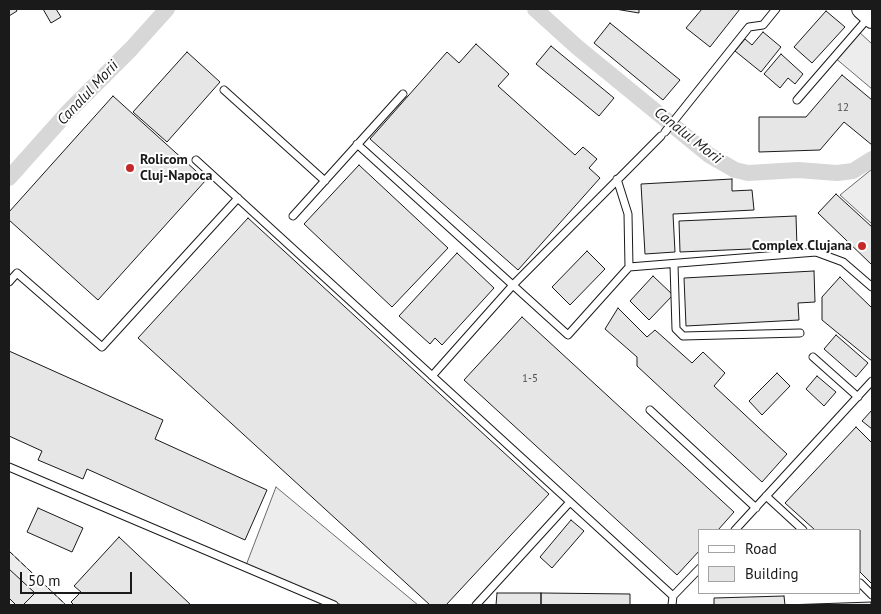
<!DOCTYPE html>
<html>
<head>
<meta charset="utf-8">
<style>
	body { margin:0 }
	#map { position:relative; width:881px; height:614px; overflow:hidden; background:#fff; font-family:"PT Sans",sans-serif }
	canvas { display:block }
	.frame { position:absolute; inset:0; border:10px solid #1a1a1a; pointer-events:none }
	.legend { position:absolute; left:698px; top:529px; width:162px; height:65px; box-sizing:border-box; background:#fff; border:1px solid #a3a3a3; margin:0; padding:6px 9px; list-style:none; font-size:15px; color:#1a1a1a }
	.legend li { display:flex; align-items:center; gap:10px; height:25px }
	.legend b { width:25px; border:1px solid #a3a3a3 }
	.scale { position:absolute; left:20px; top:572px; width:112px; height:22px; box-sizing:border-box; border:2px solid #1a1a1a; border-top:0; padding-left:6px; font-size:15px; line-height:18px; white-space:nowrap; color:#1a1a1a; -webkit-text-stroke:4px #fff; paint-order:stroke }
</style>
</head>
<body>
<div id="map">
<canvas width="881" height="614"></canvas>
<div class="frame"></div>
<ul class="legend">
<li><b style="height:6px;background:#fff"></b>Road</li>
<li><b style="height:14px;background:#e6e6e6"></b>Building</li>
</ul>
<div class="scale">50 m</div>
</div>
<script>
const context = document.querySelector('canvas').getContext('2d');
context.lineJoin = 'round';
function fill(path, color) { context.fillStyle = color; context.fill(path, 'evenodd'); }
const toPath = rows => new Path2D(rows.map(r => 'M' + r).join(''));
function stroke(path, color, width, dash) { context.strokeStyle = color; context.lineWidth = width; context.lineCap = dash ? 'butt' : 'round'; context.setLineDash(dash || []); context.stroke(path); }
function write(font, color, halo, rows, align = 'center') {
  context.font = font + ' "PT Sans",sans-serif'; context.lineWidth = 4; context.setLineDash([]); context.textBaseline = 'middle'; context.strokeStyle = halo; context.fillStyle = color; for (const [text, x, y, turn = 0] of rows) {
    context.save(); context.translate(x, y); context.rotate((+turn || 0) * Math.PI / 180); context.textAlign = isNaN(turn) ? turn : align; if (halo) context.strokeText(text, 0, 0); context.fillText(text, 0, 0); context.restore();
  }
}
const built = toPath([
	[857,30,872,44,872,89,834,57,857,30],
	[872,169,872,224,840,195,872,169],
	[276,487,418,605,342,605,245,568,276,487],
	[9,551,66,605,9,605,9,551]
]);
fill(built, '#ededed');
stroke(built, '#6a6a6a', 1);
stroke(toPath([
	[535,9,577,47,709,155,735,170,748,173,798,170,837,173,853,171,872,159],
	[9,178,67,113,131,49,167,9]
]), '#d7d7d7', 16);
const building = toPath([
	[9,9,16,9,17,11,9,16,9,9],
	[43,9,56,9,61,17,51,23,43,9],
	[615,9,639,9,639,13,615,9],
	[702,9,740,9,710,47,686,28,702,9],
	[826,11,845,27,812,63,794,47,826,11],
	[610,23,680,80,663,100,594,43,610,23],
	[763,32,781,47,761,72,735,51,745,39,752,45,763,32],
	[476,44,509,74,498,86,575,155,583,147,597,159,589,168,600,178,518,270,370,139,447,52,459,63,476,44],
	[551,46,614,98,599,116,536,64,551,46],
	[187,52,220,82,167,142,133,112,187,52],
	[781,54,803,74,795,84,788,78,780,88,764,74,781,54],
	[842,75,872,100,872,145,844,122,820,150,759,152,759,117,806,117,842,75],
	[113,96,206,180,98,300,9,220,9,212,113,96],
	[359,165,448,248,392,307,304,224,359,165],
	[732,179,732,191,752,190,754,210,673,214,675,252,645,254,641,184,732,179],
	[836,194,872,227,872,265,818,213,836,194],
	[796,216,797,247,680,252,679,221,796,216],
	[248,218,549,494,446,605,430,605,138,338,248,218],
	[587,251,605,269,570,305,552,287,587,251],
	[457,253,494,288,442,345,435,338,430,344,399,316,457,253],
	[814,271,815,302,798,303,799,320,686,326,684,278,814,271],
	[653,276,673,295,649,320,630,301,653,276],
	[840,277,872,308,872,361,822,320,822,297,840,277],
	[618,308,647,337,655,330,692,363,703,352,725,373,714,386,787,454,762,482,637,366,637,357,605,329,618,308],
	[522,317,734,512,718,530,700,530,700,550,677,575,464,380,522,317],
	[836,335,868,363,856,377,824,349,836,335],
	[9,351,163,420,155,439,267,490,245,540,87,469,83,479,38,460,42,451,9,436,9,351],
	[777,373,790,386,762,415,749,401,777,373],
	[817,376,836,392,824,406,806,389,817,376],
	[872,410,872,429,862,421,872,410],
	[856,427,872,443,872,584,860,572,860,530,815,530,785,503,856,427],
	[38,508,83,528,72,552,27,532,38,508],
	[571,520,584,531,552,568,540,557,571,520],
	[119,537,191,605,74,605,71,602,81,592,74,586,119,537],
	[9,569,35,593,23,605,16,605,9,598,9,569],
	[497,593,541,593,541,605,496,605,497,593],
	[541,593,630,594,630,605,541,605,541,593],
	[784,596,785,605,871,602,871,605,714,605,714,598,784,596]
]);
fill(building, '#e6e6e6');
stroke(building, '#1a1a1a', 1);
const service = toPath([
	[224,90,325,181],
	[797,100,869,17],
	[665,132,749,27,763,25,776,9],
	[357,144,568,335,629,267],
	[196,160,673,596],
	[617,179,628,214,629,267,816,252,843,262,872,287],
	[293,216,403,94],
	[674,265,676,329,683,336,800,333],
	[9,282,17,273,102,347,238,198],
	[813,357,858,397],
	[432,376,513,285,661,136],
	[650,410,756,508],
	[9,467,334,605],
	[766,496,803,530],
	[735,530,872,381],
	[860,583,872,595],
	[476,605,570,502],
	[672,605,673,596,700,568]
]);
const tertiary = toPath([
	[861,9,872,19]
]);
stroke(service, '#1a1a1a', 9);
stroke(tertiary, '#1a1a1a', 20);
stroke(service, '#fff', 7);
stroke(tertiary, '#fff', 18);
stroke(toPath([
	[9,551,66,605]
]), '#1a1a1a', 1, [6, 2.5]);
for (const [x, y, r, color] of [
	[130,168,5,"#c62828"],
	[862,246,5,"#c62828"]
]) { const dot = new Path2D(); dot.arc(x, y, r, 0, 2 * Math.PI); context.fillStyle = color; context.fill(dot); stroke(dot, '#fff', 2); }
write('11px', '#4d4d4d', null, [
	["12",843,108],
	["1-5",530,379]
]);
write('bold 14px', '#1a1a1a', '#fff', [
	["Rolicom",140,160],
	["Cluj-Napoca",140,176],
	["Complex Clujana",852,246,"right"]
], 'left');
write('italic 15px', '#1a1a1a', '#fff', [
	["Canalul Morii",88,93,-47],
	["Canalul Morii",688,136,38]
]);
</script>
</body>
</html>
